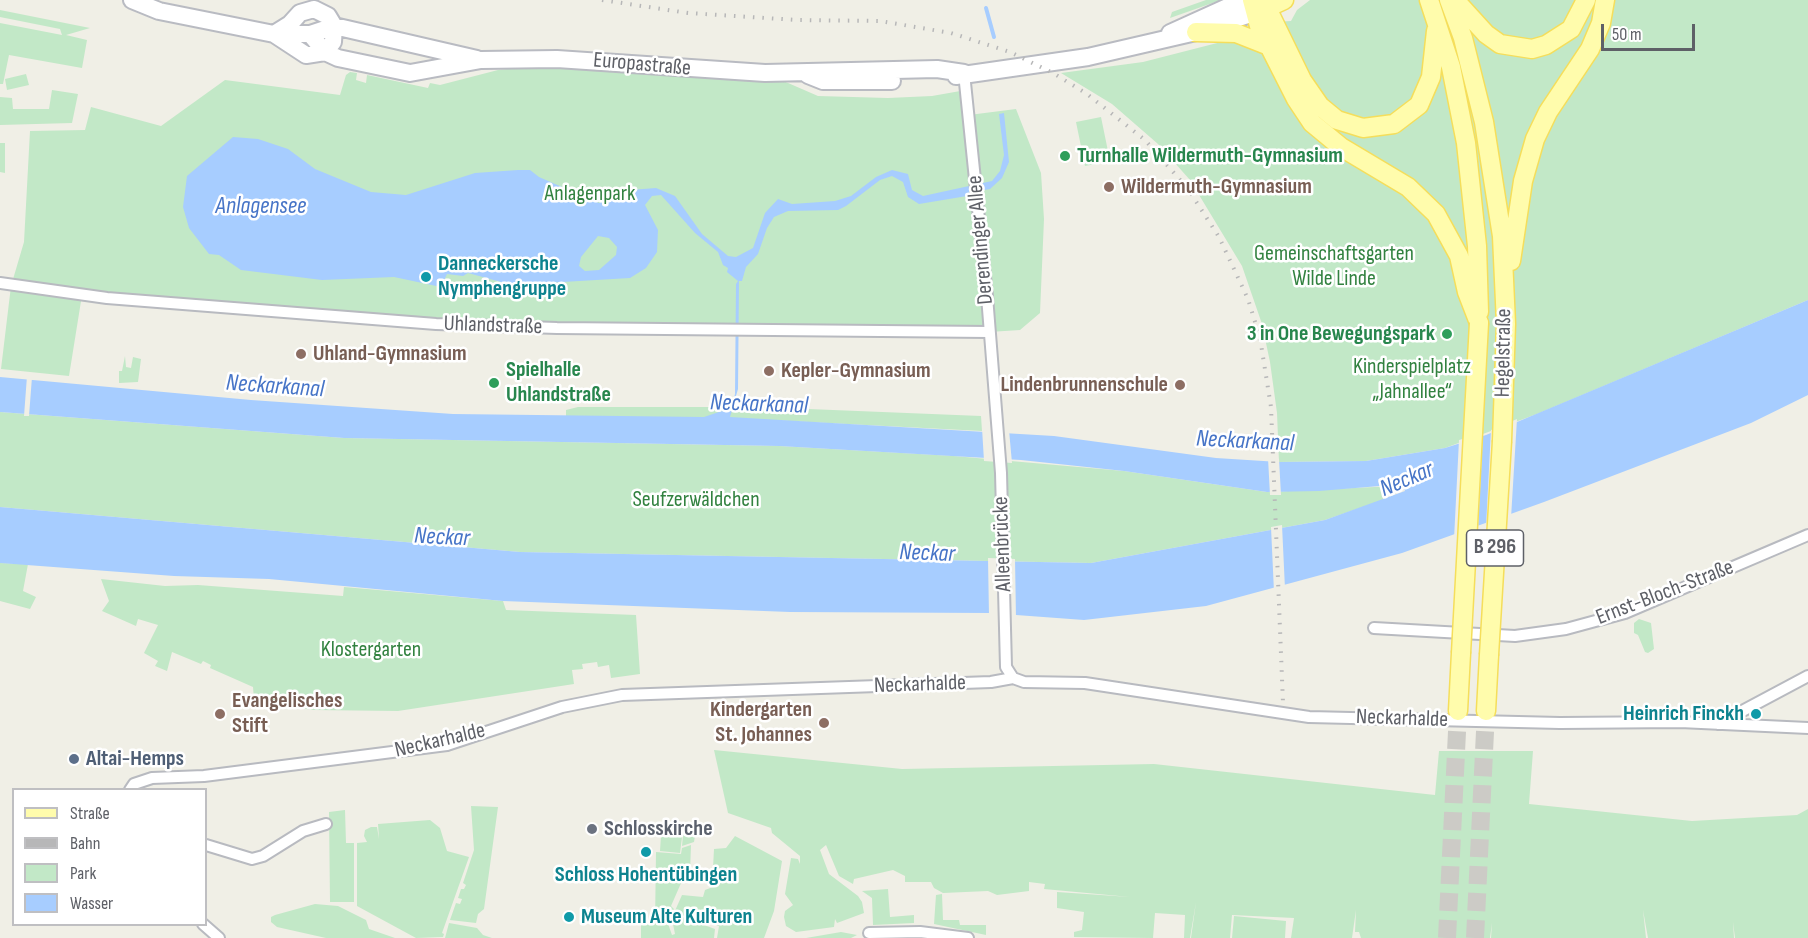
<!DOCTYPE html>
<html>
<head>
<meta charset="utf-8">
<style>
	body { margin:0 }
	#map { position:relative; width:1808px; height:938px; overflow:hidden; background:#f0efe6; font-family:"Sofia Sans Condensed",sans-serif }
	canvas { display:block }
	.legend { position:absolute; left:12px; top:788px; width:195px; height:138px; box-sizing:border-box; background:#fff; border:2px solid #bfbfc2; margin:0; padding:8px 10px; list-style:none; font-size:18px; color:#5e6067 }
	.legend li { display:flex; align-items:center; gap:12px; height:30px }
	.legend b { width:30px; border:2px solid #bfbfc2 }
	.scale { position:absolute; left:1601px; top:24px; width:94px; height:27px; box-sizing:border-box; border:3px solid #5e6067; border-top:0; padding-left:8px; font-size:18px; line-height:21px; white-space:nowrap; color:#5e6067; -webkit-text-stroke:4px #fff; paint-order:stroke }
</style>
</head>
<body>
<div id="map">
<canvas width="1808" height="938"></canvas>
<ul class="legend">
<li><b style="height:8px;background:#fffcac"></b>Straße</li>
<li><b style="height:8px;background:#b7b7b8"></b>Bahn</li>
<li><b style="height:16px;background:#c2e8c7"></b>Park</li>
<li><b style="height:16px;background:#a7cdff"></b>Wasser</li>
</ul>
<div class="scale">50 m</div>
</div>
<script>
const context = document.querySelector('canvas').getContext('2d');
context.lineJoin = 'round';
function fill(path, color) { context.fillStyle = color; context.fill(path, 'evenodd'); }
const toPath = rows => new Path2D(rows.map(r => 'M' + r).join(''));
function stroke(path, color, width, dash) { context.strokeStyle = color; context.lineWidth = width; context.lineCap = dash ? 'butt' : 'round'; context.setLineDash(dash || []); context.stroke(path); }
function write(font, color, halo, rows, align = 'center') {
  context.font = font + ' "Sofia Sans Condensed",sans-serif'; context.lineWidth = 5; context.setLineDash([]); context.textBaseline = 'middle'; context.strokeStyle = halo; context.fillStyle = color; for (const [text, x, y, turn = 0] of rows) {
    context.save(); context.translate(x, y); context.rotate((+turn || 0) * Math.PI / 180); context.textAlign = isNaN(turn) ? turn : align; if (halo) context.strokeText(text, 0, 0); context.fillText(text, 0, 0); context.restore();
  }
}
fill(toPath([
	[1206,0,1221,0,1170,18,1172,12],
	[1310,0,1808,0,1808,300,1537,414,1445,448,1366,461,1279,462,1277,413,1270,362,1262,324,1242,266,1190,180,1158,144,1112,104,1061,73,1143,62,1225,41,1274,22,1291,21,1297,10],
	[0,10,90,28,66,35,87,40,82,68,9,55,3,84,0,84,0,23,62,35,60,29,0,17],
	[589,60,765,73,818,96,888,98,932,96,966,90,969,115,1016,109,1041,173,1044,219,1040,313,1020,330,989,332,557,328,82,295,69,376,1,369,11,286,24,242,30,131,85,130,91,107,161,126,225,80,340,95,346,75,350,72,357,73,356,80,366,83,367,75,428,88,430,83,440,85,498,70],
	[26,74,29,85,7,90,5,79],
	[52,90,78,94,72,123,0,125,0,97,12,98,13,109,49,109],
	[1101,117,1110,161,1085,166,1076,122],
	[0,143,5,143,5,173,0,172],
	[125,356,126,367,131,368,133,357,141,359,138,382,119,383,119,371,122,371],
	[578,407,759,407,981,416,982,431,731,418,566,417,566,410],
	[0,412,344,438,779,446,954,456,1124,471,1267,492,1396,486,1384,494,1383,500,1325,520,1091,563,520,552,0,507],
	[0,563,28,564,23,591,36,597,30,609,0,601],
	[101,579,165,586,198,585,343,596,344,587,503,601,506,610,636,615,640,674,611,678,609,665,598,667,597,662,582,664,583,669,572,670,574,684,398,711,314,710,277,705,254,700,253,687,210,668,211,665,203,661,201,664,172,652,167,671,155,666,158,661,144,653,158,625,138,619,136,626,102,611,109,601],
	[1639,619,1651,623,1654,649,1648,653,1645,652,1638,635,1634,633,1634,623],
	[714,750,902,769,1154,764,1435,795,1439,751,1533,751,1529,804,1692,821,1797,815,1808,809,1808,938,1735,938,1733,922,1734,938,1648,938,1643,910,1646,938,1491,938,1492,923,1490,938,1361,938,1359,932,1355,932,1356,910,1352,938,1291,938,1294,918,1232,915,1230,938,1191,938,1196,902,1190,938,1184,938,1185,915,1155,913,1153,938,1074,937,1074,932,1082,930,1084,912,1057,908,1057,892,1130,897,1044,889,1045,884,1029,882,1029,891,997,895,988,891,943,893,934,888,931,882,905,882,905,876,893,870,854,879,853,884,839,876,826,845,820,850,829,874,858,896,862,902,864,913,837,923,835,919,834,927,796,932,786,926,784,917,785,911,793,905,785,894,791,858,798,859,800,864,800,856,772,833,771,828,728,813],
	[471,806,498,807,484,909,478,914,476,923,450,920,456,903,460,904,462,899,458,898,461,889,464,889,466,885,463,883,474,850],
	[345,810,346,843,354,843,354,902,330,902,329,812],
	[430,820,440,828,447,851,469,857,442,933,444,934,443,937,416,938,357,906,357,843,367,842,364,836,365,830,371,827,377,827,379,839,378,824],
	[661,824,700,830,700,834,695,836,694,842,682,846,683,836,660,833],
	[661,835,682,837,680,853,660,851],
	[735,836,782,861,774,911,764,938,717,938,719,926,674,913,682,895,703,897,705,890,713,887,714,875,720,875,720,869,713,868,714,849,726,848],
	[691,845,690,873,685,874,671,906,674,909,666,918,672,935,675,934,672,919,674,914,715,929,714,938,641,938,641,923,655,924,656,852,681,854,682,848],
	[888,889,890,917,914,915,914,923,873,925,872,898,862,891],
	[942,894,943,920,959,920,960,925,986,925,986,935,934,924,936,895],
	[315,904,338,906,366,920,369,929,395,938,326,938,277,927,271,922,271,917,275,915],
	[1234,916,1286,921,1285,938,1232,938],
	[449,923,477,928,483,935,492,938,445,938],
	[841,932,857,935,851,938,806,938]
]), '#c2e8c7');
fill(toPath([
	[1004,113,1009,162,1002,178,990,189,967,193,967,196,919,204,908,197,903,182,892,176,880,180,846,206,838,210,788,211,774,217,767,228,758,254,746,267,742,281,739,281,738,389,730,417,1054,436,1216,458,1279,462,1366,461,1445,448,1486,435,1808,300,1808,395,1751,423,1544,502,1402,553,1206,606,1084,620,989,613,790,612,503,601,269,579,174,576,0,563,0,507,520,552,1091,563,1325,520,1405,491,1403,485,1392,485,1319,491,1267,492,1124,471,1021,460,779,446,344,438,0,412,0,377,251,400,453,414,704,417,722,411,727,412,731,408,735,394,736,284,738,281,727,272,728,268,723,265,718,252,695,233,661,195,652,196,645,205,658,230,657,252,646,268,630,278,512,285,468,273,463,276,447,274,441,287,394,277,322,280,241,270,219,255,209,254,189,228,183,207,187,176,233,137,258,139,288,149,315,169,371,192,406,195,475,173,518,170,530,170,539,177,599,203,630,190,656,188,675,196,702,234,728,256,736,257,753,248,765,213,778,199,792,204,835,201,851,196,876,177,892,170,908,174,912,190,923,196,992,181,1000,171,1004,155,999,114],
	[598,236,609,238,617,247,616,255,599,270,585,271,579,266,581,257]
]), '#a7cdff');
fill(toPath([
	[27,376,32,377,29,416,24,416],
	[1517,419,1511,518,1486,527,1491,430],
	[982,428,1009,430,1012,463,984,461],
	[1483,433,1478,530,1454,539,1459,440],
	[1268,458,1279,459,1281,495,1270,495],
	[1282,525,1285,589,1274,592,1271,527],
	[988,558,1015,559,1016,619,989,616]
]), '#f0efe6');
stroke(toPath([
	[986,8,994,37]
]), '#a7cdff', 4);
stroke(toPath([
	[1447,938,1458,711],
	[1475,938,1486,711]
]), '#cccbc6', 18, [18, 9]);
const street = toPath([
	[964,73,987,296,1001,473,1006,667,1013,678],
	[0,283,107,298,436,324,557,328,989,332],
	[1374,628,1515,636,1566,629,1625,613,1808,535],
	[1718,724,1808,676],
	[130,790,134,784,152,778,204,776,447,745,562,707,622,695,991,682,1013,678,1024,682,1085,683,1309,717,1560,723,1680,722,1808,728],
	[206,845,252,859,263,856,303,831,326,824],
	[203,924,219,938],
	[869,933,920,932,968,938]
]);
const secondary = toPath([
	[132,0,159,11,274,34,310,34,334,26,477,59],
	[314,9,328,16,334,26,333,42,325,52,306,55,274,34,290,24,300,13,314,9],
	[1170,33,1243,0],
	[310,34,325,52,338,58,410,73,481,60,557,59,765,73,937,69,964,73],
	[808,75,823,81,892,81],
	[956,76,1088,57,1196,32,1254,13]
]);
const primary = toPath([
	[1252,0,1259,26,1296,99,1312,123,1341,147,1408,187,1436,214,1459,256,1467,292,1479,323],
	[1259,0,1267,8,1302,80,1320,106,1337,120,1363,128,1394,124,1419,105,1431,77,1436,31],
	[1429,0,1451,67,1466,143,1477,246,1479,312],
	[1449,0,1463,38,1484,122,1502,236,1506,324,1502,441],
	[1455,0,1486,34,1500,44,1532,49,1546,45,1571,29,1586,0],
	[1258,12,1284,0],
	[1196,32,1236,33,1269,46],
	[1511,261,1523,181,1535,139,1548,112,1590,49,1601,23,1605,0],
	[1458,711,1461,653],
	[1486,711,1489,655]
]);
stroke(street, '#b8bac0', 14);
stroke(secondary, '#b9bbc2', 20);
stroke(primary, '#f5de5b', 21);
stroke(street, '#fff', 10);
stroke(secondary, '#fff', 16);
stroke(primary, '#fffcac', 18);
stroke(toPath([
	[602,0,688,13,797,20,880,21,951,33,1010,52,1053,73,1087,94,1145,140,1188,189,1219,237,1248,299,1260,338,1271,407,1283,703]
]), '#b7b7b8', 4, [1.5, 8]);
const primaryBridge = toPath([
	[1461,653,1479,323],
	[1489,655,1502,441]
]);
stroke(primaryBridge, '#f5de5b', 21, []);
stroke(primaryBridge, '#fffcac', 18);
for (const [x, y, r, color] of [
	[1065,156,6,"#2e9e5b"],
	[1109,187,6,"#8d6e63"],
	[426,277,6,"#0f9aa8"],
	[1447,334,6,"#2e9e5b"],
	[301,354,6,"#8d6e63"],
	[769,371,6,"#8d6e63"],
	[494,383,6,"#2e9e5b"],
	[1180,385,6,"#8d6e63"],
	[220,714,6,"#8d6e63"],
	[1756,714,6,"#0f9aa8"],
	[824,723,6,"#8d6e63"],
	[74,759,6,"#5c6f8a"],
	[592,829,6,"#6b7280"],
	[646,852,6,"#0f9aa8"],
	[569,917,6,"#0f9aa8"]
]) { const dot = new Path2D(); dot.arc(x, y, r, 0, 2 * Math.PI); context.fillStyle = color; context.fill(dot); stroke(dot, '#fff', 2); }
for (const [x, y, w] of [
	[1495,548,57]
]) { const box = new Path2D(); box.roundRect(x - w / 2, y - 18, w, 36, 4.5); context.fillStyle = '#fff'; context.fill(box); stroke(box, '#5e6067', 1.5); }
write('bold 21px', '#5e6067', null, [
	["B 296",1495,548]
]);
write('22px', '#5e6067', '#fff', [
	["Europastraße",642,65,5],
	["Derendinger Allee",981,240,-95],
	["Uhlandstraße",493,326,2],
	["Hegelstraße",1504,353,-89],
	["Alleenbrücke",1003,544,-92],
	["Ernst-Bloch-Straße",1665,593,-21],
	["Neckarhalde",920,685,-2],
	["Neckarhalde",1402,719,2],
	["Neckarhalde",440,741,-13]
]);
write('bold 22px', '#27864d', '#fff', [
	["Turnhalle Wildermuth-Gymnasium",1077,156],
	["3 in One Bewegungspark",1435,334,"right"],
	["Spielhalle",506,370],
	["Uhlandstraße",506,395]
], 'left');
write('bold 22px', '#785e54', '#fff', [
	["Wildermuth-Gymnasium",1121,187],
	["Uhland-Gymnasium",313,354],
	["Kepler-Gymnasium",781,371],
	["Lindenbrunnenschule",1168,385,"right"],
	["Evangelisches",232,701],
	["Stift",232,726],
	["Kindergarten",812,710,"right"],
	["St. Johannes",812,735,"right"]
], 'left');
write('22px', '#328240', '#fff', [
	["Anlagenpark",590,194],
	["Gemeinschaftsgarten",1334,254],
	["Wilde Linde",1334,279],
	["Kinderspielplatz",1412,367],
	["„Jahnallee“",1412,392],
	["Seufzerwäldchen",696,500],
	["Klostergarten",371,650]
]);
write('bold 22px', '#0d838f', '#fff', [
	["Danneckersche",438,264],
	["Nymphengruppe",438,289],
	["Heinrich Finckh",1744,714,"right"],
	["Schloss Hohentübingen",646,875,"center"],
	["Museum Alte Kulturen",581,917]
], 'left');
write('bold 22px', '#4e5e75', '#fff', [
	["Altai-Hemps",86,759]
], 'left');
write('bold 22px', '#5b616d', '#fff', [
	["Schlosskirche",604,829]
], 'left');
write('italic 24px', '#4674c7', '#fff', [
	["Anlagensee",261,207],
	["Neckarkanal",275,387,4],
	["Neckarkanal",759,405,2],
	["Neckarkanal",1245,442,3],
	["Neckar",1407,480,-23],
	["Neckar",442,538,3],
	["Neckar",927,554,2]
]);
</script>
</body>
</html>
